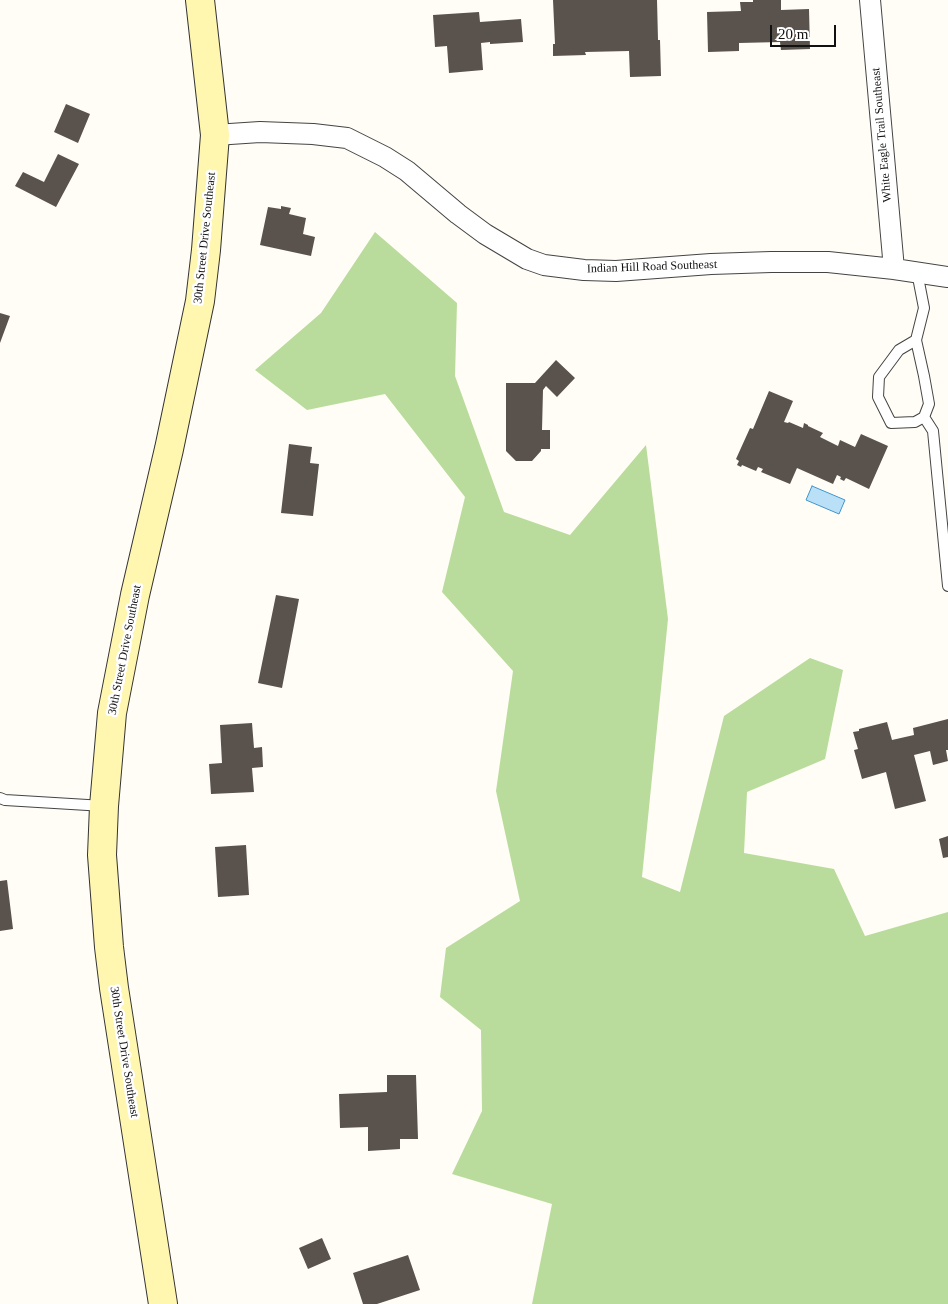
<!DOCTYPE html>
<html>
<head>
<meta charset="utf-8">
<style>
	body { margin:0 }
	#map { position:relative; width:948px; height:1304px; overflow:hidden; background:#fffdf5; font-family:Georgia,serif }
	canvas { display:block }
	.scale { position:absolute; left:770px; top:25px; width:66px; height:22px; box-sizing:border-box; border:2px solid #111; border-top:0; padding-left:6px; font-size:15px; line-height:18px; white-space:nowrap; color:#111; -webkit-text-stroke:4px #fff; paint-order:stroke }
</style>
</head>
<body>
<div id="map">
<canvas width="948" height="1304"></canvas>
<div class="scale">20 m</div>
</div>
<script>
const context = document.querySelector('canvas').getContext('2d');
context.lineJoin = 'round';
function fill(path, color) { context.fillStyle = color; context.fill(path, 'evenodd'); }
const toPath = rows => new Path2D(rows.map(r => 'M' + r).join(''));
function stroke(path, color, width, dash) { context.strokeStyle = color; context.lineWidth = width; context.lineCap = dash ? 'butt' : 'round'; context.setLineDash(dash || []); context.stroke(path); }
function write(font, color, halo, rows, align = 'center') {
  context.font = font + ' Georgia,serif'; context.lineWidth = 5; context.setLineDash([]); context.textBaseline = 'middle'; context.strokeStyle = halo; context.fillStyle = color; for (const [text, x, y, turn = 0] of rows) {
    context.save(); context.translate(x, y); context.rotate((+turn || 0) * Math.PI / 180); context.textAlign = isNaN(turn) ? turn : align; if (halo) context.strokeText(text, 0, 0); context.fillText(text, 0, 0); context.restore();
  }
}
fill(toPath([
	[375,232,457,303,455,376,504,512,570,535,646,445,668,619,642,877,680,892,724,716,810,658,843,670,825,759,747,792,744,853,834,869,865,936,948,912,948,1304,532,1304,552,1204,452,1174,482,1111,481,1030,440,997,446,948,520,901,496,791,513,671,442,592,465,497,385,394,307,410,255,370,321,313]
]), '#b9dc9c');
const water = toPath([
	[812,486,845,500,839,514,806,500,812,486]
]);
fill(water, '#b9e0f7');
stroke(water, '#3f96cf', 1);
fill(toPath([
	[553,0,657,0,658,40,660,40,661,76,630,77,629,51,585,52,586,55,553,56,553,44,555,44],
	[753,0,781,0,781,10,809,9,810,49,781,50,780,42,739,43,739,51,708,52,707,12,741,11,740,2,753,2],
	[479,12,480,22,521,19,523,42,490,44,490,42,481,43,483,70,449,73,447,46,435,47,433,15],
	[66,104,90,114,78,143,54,132],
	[58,154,79,164,56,207,15,186,23,172,44,182],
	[281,206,291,208,289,214,306,218,303,234,315,237,311,256,260,245,268,207,281,209],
	[0,313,10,316,0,343],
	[556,360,575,378,557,397,546,386,543,390,542,430,550,430,550,449,541,449,541,451,532,461,516,461,506,451,506,383,535,383],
	[769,391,793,401,784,422,788,423,789,422,803,428,804,423,808,425,808,426,823,433,820,437,838,446,840,440,855,447,861,434,888,446,869,489,846,478,844,481,840,479,841,477,837,475,833,484,797,468,790,484,761,472,763,469,758,467,756,471,742,465,741,467,737,465,739,461,736,459,750,428,753,429],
	[289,444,312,447,310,463,319,464,313,516,281,513],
	[276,595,299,599,282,688,258,683],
	[948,719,948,750,946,750,948,761,933,765,930,751,914,755,926,801,895,809,886,772,862,779,854,750,858,749,853,732,859,731,859,729,887,722,892,740,914,735,913,728],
	[252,723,254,748,262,747,263,767,252,768,254,792,211,794,209,764,222,763,220,725],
	[948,836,948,857,943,858,939,839],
	[246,845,249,895,218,897,215,847],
	[7,880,13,929,0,931,0,881],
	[387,1075,416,1075,418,1139,400,1139,400,1149,368,1151,368,1127,340,1128,339,1094,387,1092],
	[322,1238,331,1259,308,1269,299,1248],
	[408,1255,420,1290,377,1304,363,1304,353,1273]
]), '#5a524d');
const lane = toPath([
	[916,340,924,376,929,404,924,417,915,422,891,423,878,397,879,377,899,350,916,340,924,308,917,272],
	[924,417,933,431,948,586],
	[0,798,5,800,104,806]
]);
const street = toPath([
	[870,0,894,269],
	[215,135,260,132,313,134,347,138,385,157,407,171,458,214,485,234,527,259,544,265,584,270,616,271,711,264,771,262,828,262,894,269,948,277]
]);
const secondary = toPath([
	[163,1304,114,988,109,947,102,855,104,806,112,713,135,595,169,449,200,301,206,250,215,135,200,0]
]);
stroke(lane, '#444', 12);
stroke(street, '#444', 22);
stroke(secondary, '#333', 30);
stroke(lane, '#fff', 10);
stroke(street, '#fff', 20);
stroke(secondary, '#fff6b0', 28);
write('12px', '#111', '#fff', [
	["White Eagle Trail Southeast",882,135,-95],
	["30th Street Drive Southeast",205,238,-84],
	["Indian Hill Road Southeast",652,267,-2],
	["30th Street Drive Southeast",125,650,-79],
	["30th Street Drive Southeast",124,1052,81]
]);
</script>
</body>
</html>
